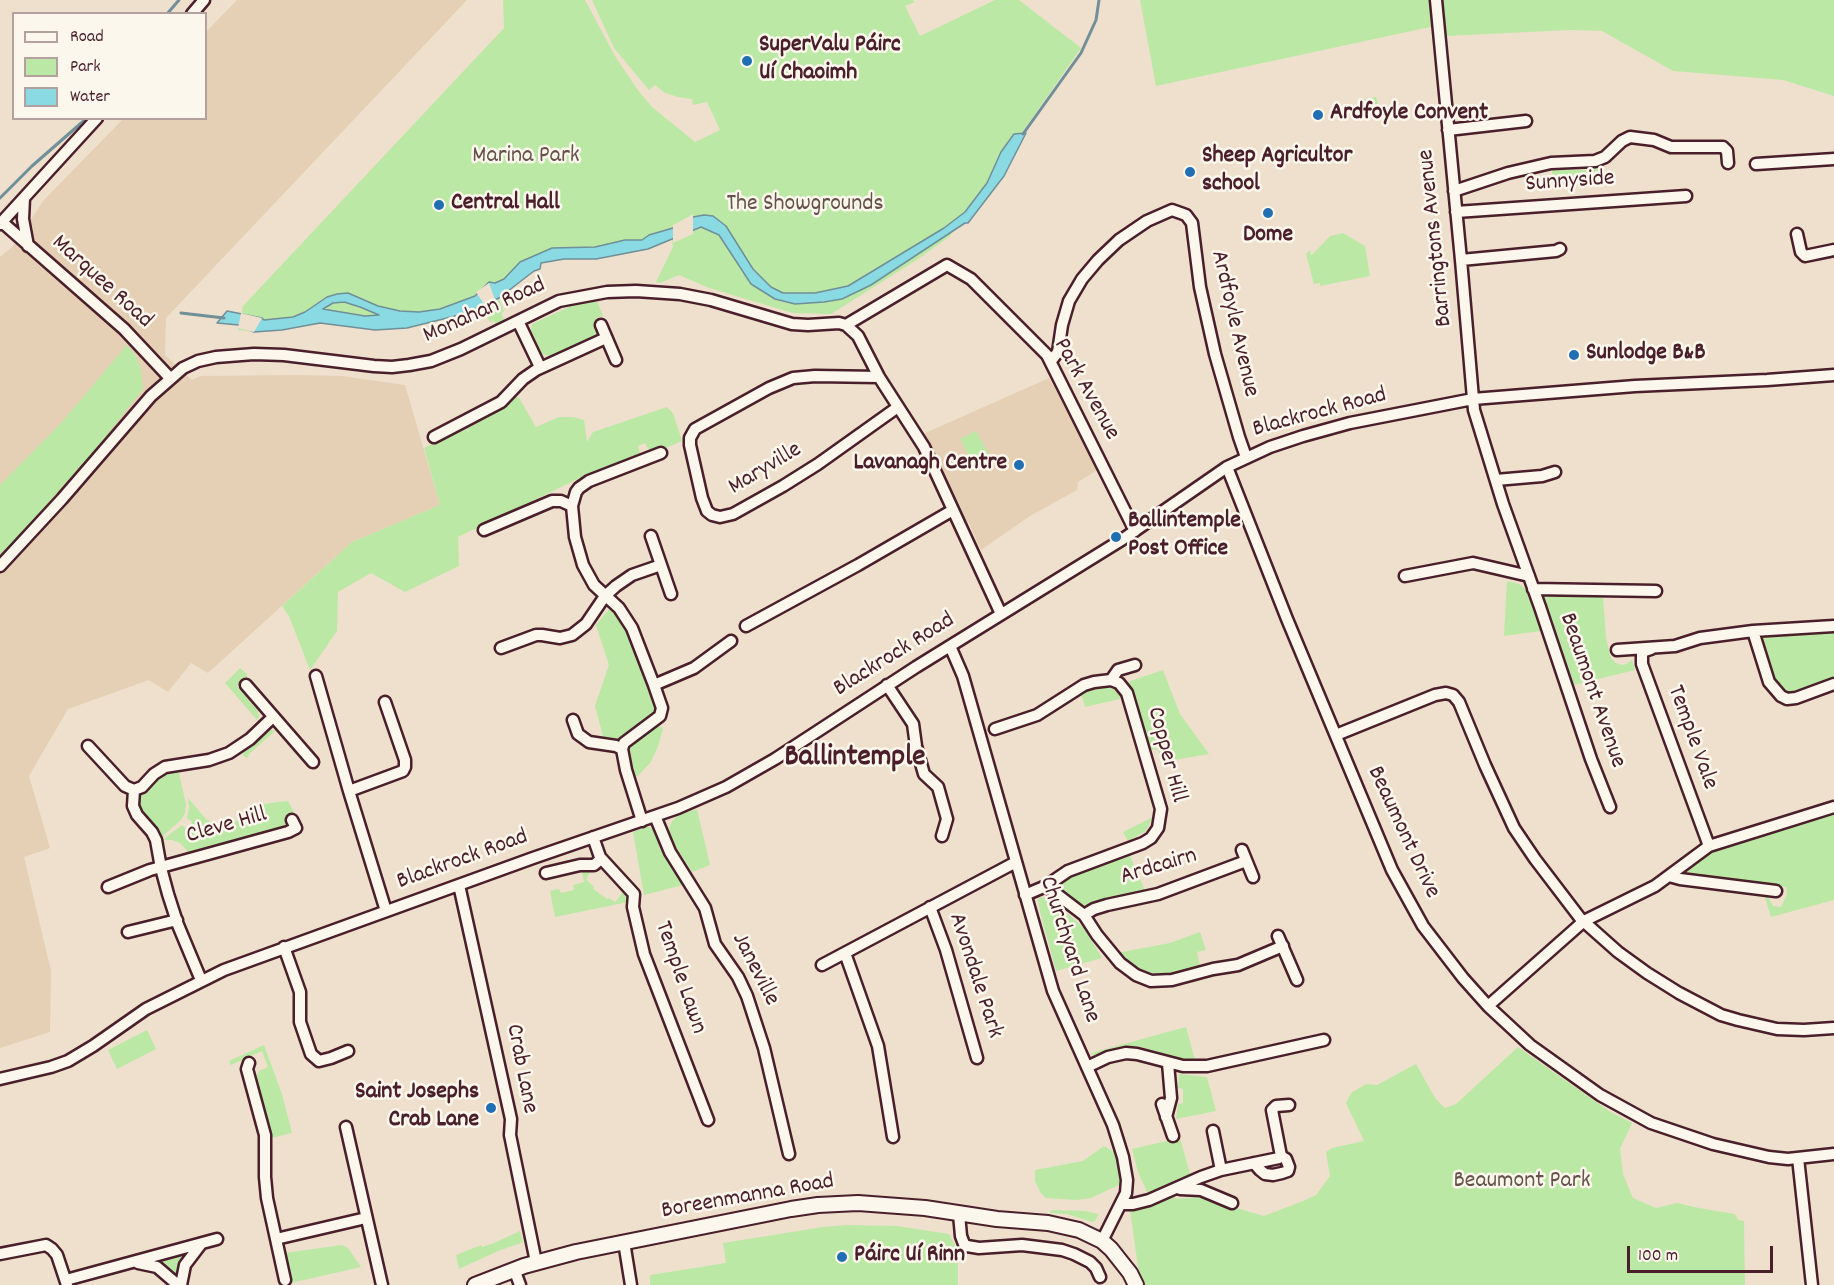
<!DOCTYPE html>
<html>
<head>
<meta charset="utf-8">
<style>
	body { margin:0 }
	#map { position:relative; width:1834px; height:1285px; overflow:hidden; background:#eee0cc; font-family:Dekko,sans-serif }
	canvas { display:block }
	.legend { position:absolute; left:12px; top:12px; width:195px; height:108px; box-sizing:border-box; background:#fbf7ec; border:2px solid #b4a19f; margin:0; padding:8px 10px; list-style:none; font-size:18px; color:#4a1f2b }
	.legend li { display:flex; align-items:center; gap:12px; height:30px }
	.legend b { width:30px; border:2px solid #b4a19f }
	.scale { position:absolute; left:1627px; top:1246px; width:146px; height:27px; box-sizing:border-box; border:3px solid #4a1f2b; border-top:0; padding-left:8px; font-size:18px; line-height:21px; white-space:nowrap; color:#4a1f2b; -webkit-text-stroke:4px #fbf7ec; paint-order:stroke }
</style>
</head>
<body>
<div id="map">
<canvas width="1834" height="1285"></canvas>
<ul class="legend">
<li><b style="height:8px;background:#fbf7ec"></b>Road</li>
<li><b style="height:16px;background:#bce8a5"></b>Park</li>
<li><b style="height:16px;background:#89dae2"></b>Water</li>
</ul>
<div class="scale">100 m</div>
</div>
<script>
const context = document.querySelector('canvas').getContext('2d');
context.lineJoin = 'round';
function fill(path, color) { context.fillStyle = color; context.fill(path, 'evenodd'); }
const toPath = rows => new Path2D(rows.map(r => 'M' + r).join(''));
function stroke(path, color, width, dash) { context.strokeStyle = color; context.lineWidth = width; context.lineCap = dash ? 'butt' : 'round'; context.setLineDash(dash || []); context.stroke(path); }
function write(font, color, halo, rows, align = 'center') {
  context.font = font + ' Dekko,sans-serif'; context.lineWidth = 5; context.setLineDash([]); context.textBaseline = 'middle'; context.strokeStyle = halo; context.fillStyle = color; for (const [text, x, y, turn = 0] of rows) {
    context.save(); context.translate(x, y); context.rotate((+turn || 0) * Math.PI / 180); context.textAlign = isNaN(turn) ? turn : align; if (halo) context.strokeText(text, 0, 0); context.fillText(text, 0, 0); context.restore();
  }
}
fill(toPath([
	[237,0,467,0,166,318,165,355,192,380,200,376,298,375,342,376,405,385,440,505,352,542,208,673,191,663,168,692,149,680,68,709,29,776,50,848,24,857,51,971,50,1032,0,1048,0,257,12,247,44,200,123,119,206,118,206,32],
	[1049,378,1099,469,1078,482,1077,490,1030,516,981,550,968,521,966,522,939,461,923,434]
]), '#e5d0b6');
fill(toPath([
	[503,0,585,0,615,56,637,89,652,107,695,142,720,130,707,102,693,105,692,99,678,97,665,93,655,85,649,90,614,48,592,0,913,0,915,2,905,6,920,36,995,0,1019,0,1081,48,949,237,915,261,831,314,793,313,709,288,679,275,660,283,656,282,673,247,672,240,648,249,596,259,564,259,541,263,540,269,534,271,499,298,504,312,501,313,505,322,497,326,494,321,490,322,482,306,459,315,407,328,375,330,320,323,282,330,254,332,238,330,243,306,504,28],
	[1140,0,1834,0,1834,96,1783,80,1673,71,1602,31,1570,30,1446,36,1444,24,1156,86],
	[1376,97,1381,112,1378,114,1361,104,1359,100],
	[1599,167,1599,185,1554,187,1552,170,1586,170],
	[1343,233,1365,246,1370,276,1320,286,1320,283,1314,284,1306,254,1310,250,1311,255,1312,255,1330,236],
	[597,301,603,316,596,318,599,329,596,337,550,359,549,356,542,354,531,330,532,324,571,306],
	[127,345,136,356,141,370,143,389,92,454,0,556,0,485,62,422],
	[515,396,519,398,536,427,559,417,573,417,584,420,587,442,593,432,667,407,673,413,682,441,661,450,653,451,649,450,645,443,638,446,641,457,591,475,590,473,458,537,459,566,405,592,371,573,338,592,337,631,310,670,289,616,282,606,352,542,440,505,424,448,463,428,470,433,465,427,504,406],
	[976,431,991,458,968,470,961,457,968,454,960,439],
	[1507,581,1519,584,1526,589,1531,598,1541,631,1504,636],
	[1542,594,1603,595,1606,638,1611,658,1616,663,1622,665,1626,664,1632,660,1635,670,1570,686,1540,595],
	[610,608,615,612,625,626,657,707,657,712,652,717,615,741,604,740,595,706,609,665,596,625],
	[1834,631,1834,678,1800,692,1791,693,1781,689,1773,678,1762,641,1763,638,1766,635],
	[240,668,247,674,247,677,237,686,258,711,259,717,257,720,225,683],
	[1163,670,1180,714,1209,754,1162,762,1158,749,1149,750,1128,682],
	[1094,687,1105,687,1116,689,1120,694,1120,699,1085,707,1083,699,1080,694],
	[652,725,662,727,663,729,657,749,650,763,638,776,634,777,632,775,628,759,627,748,630,743],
	[271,730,275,731,249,754,248,758,245,757,242,754],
	[178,769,186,804,185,813,181,820,164,835,162,841,157,830,142,813,137,803,142,793,157,778,166,772],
	[188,798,206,819,213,823,220,824,234,822,241,819,264,804,278,802,288,801,296,816,288,819,287,823,281,829,188,855,186,849,180,843,172,840,164,840,166,837,182,825,186,829,191,826,192,822,187,818,189,808],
	[697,809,710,865,692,872,672,841,669,828,672,821,677,816],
	[1834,812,1834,900,1771,917,1765,897,1768,897,1773,906,1781,907,1787,894,1786,887,1684,875,1684,870,1701,857,1731,845],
	[1153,817,1146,831,1128,841,1123,832],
	[646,827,649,827,655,832,660,849,683,885,644,895,633,832],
	[1130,856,1146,893,1088,906,1079,904,1062,892,1060,883,1062,879,1069,875],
	[581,868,591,871,586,879,594,887,593,889,607,899,609,898,615,902,625,890,628,898,628,902,555,917,550,891,559,889,561,893,574,890,573,885,584,882],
	[1040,897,1046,898,1060,907,1083,927,1102,958,1056,971,1040,912,1038,900],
	[1200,932,1206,950,1197,952,1200,966,1168,974,1151,975,1132,966,1117,953,1170,943],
	[1186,1027,1195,1060,1176,1057,1137,1046,1119,1047,1092,1055,1091,1053],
	[147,1030,156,1049,117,1069,108,1050],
	[264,1045,282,1094,292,1133,271,1138,255,1081,259,1071,268,1067,262,1051,231,1065,229,1061],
	[1518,1047,1609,1111,1632,1123,1620,1149,1623,1174,1633,1198,1656,1208,1677,1203,1699,1208,1735,1214,1738,1220,1744,1221,1745,1285,1143,1285,1138,1267,1130,1210,1170,1195,1177,1199,1199,1197,1264,1216,1303,1201,1316,1195,1330,1176,1326,1152,1332,1148,1364,1141,1346,1103,1351,1093,1366,1084,1377,1085,1416,1064,1435,1098,1445,1108,1456,1104],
	[1179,1074,1207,1077,1216,1111,1176,1119,1178,1104,1183,1103,1183,1089,1178,1088],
	[1180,1138,1191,1177,1148,1194,1138,1172,1132,1149],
	[1104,1146,1114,1152,1118,1159,1122,1175,1121,1183,1119,1185,1091,1198,1077,1200,1046,1198,1040,1192,1035,1181,1035,1170,1083,1161],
	[1051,1210,1085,1211,1099,1214,1095,1221,1092,1222,1067,1214,1050,1213],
	[848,1225,897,1226,949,1234,958,1251,958,1285,650,1285,650,1275,726,1263,723,1243,823,1227],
	[520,1231,523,1242,521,1243,498,1251,459,1269,456,1255,481,1245,482,1247,494,1243],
	[342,1245,348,1248,361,1267,291,1283,284,1253],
	[183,1255,186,1256,178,1276,160,1263,161,1261]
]), '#bce8a5');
const water = toPath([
	[1026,133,1004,176,968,223,965,223,871,285,842,299,824,302,795,304,775,299,751,284,719,235,701,227,648,249,596,259,564,259,541,263,540,269,534,271,499,298,482,306,459,315,407,328,375,330,320,323,282,330,254,332,239,325,217,323,227,311,262,318,264,320,293,317,305,312,327,297,337,294,348,293,378,306,400,311,419,312,440,309,475,296,489,282,495,283,504,279,520,262,552,248,595,247,625,240,642,240,649,235,673,228,693,217,704,215,713,216,726,226,753,269,771,287,783,293,815,293,848,286,944,228,965,212,987,183,1001,152,1014,134,1026,133],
	[344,302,360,307,379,315,365,316,323,309,333,303,344,302]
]);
fill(water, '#89dae2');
stroke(water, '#708f99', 1.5);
fill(toPath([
	[693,214,693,234,673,243,673,225],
	[489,283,496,302,486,307,476,292],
	[241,313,262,318,254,332,238,328]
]), '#eee0cc');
stroke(toPath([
	[167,14,179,0],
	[1023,134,1081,53,1096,20,1099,0],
	[0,198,32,166,87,118],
	[181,313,224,318]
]), '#708f99', 3);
const minor = toPath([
	[1436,0,1461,260,1474,410,1503,504,1540,607,1591,759,1610,807],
	[192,14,204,0],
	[1448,130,1526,121],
	[1756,164,1834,159],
	[1454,191,1508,173,1551,163,1595,161,1605,157,1622,141,1630,137,1654,140,1671,147,1723,147,1727,151,1728,163],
	[24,198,23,219,28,246],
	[1456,212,1686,196],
	[2,222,124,329,170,378],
	[0,224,97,118],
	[1797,234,1801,252,1805,256,1834,250],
	[1461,260,1556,251,1560,249],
	[518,321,540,367],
	[601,325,616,360],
	[846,325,858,336,879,377,924,447,1001,614],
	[1051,361,1058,352,1062,325,1069,301,1082,279,1098,260,1119,240,1147,221,1172,210,1186,215,1192,223,1200,287,1215,354,1239,437,1246,457],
	[879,377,815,376,793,378,769,388,695,429,690,438,690,445,702,498,707,511,712,515,720,517,733,514,783,486,818,464,898,407],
	[434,437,501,402,523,379,536,370,606,338],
	[1227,467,1287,619,1392,870,1423,926,1463,978,1488,1006,1530,1045,1600,1095,1651,1123,1713,1144,1769,1157,1788,1159,1834,1154],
	[1496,480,1542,476,1555,472],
	[572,506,575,537,583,565,594,585,619,608,632,628,654,685],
	[484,530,552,501,561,501,572,506,576,492,579,488,589,481,661,453],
	[651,536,671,594],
	[0,566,62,499,151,396,183,368,198,361,216,357,254,354,284,355,374,366,392,367,409,365,431,361,461,349,559,301,607,292,636,291,680,294,711,300,792,324,808,325,839,323,846,325,947,265,971,279,1047,355,1135,531],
	[1405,576,1473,563,1529,576],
	[1533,589,1656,591],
	[746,626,858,565,953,510],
	[1753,631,1769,682,1781,696,1787,699,1796,698,1834,684],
	[950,646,963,676,1053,991,1113,1125,1123,1157,1127,1180,1126,1193,1102,1241],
	[501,648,536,635,542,635,560,638,572,635,586,624,605,596,616,586,632,575,661,565],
	[1617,650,1675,646,1700,638,1753,631,1834,626],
	[316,676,349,791],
	[246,685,313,762],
	[887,685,913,724,916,746,924,774,938,787,947,819,942,836],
	[385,702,405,760,405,767,403,771,349,791,386,911],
	[573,720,578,734,589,742,616,746,622,749,626,770,642,821],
	[995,729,1037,715,1084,685,1094,682,1111,680,1118,670,1135,665],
	[1336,735,1435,695,1446,693,1453,695,1459,702,1485,765,1514,828,1535,859,1580,918,1591,928,1618,952,1647,973,1679,993,1721,1015,1738,1020,1777,1029,1804,1030,1834,1028],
	[88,746,125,786,134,790,133,806,137,815,152,832,156,840,161,868,168,894,178,925,201,980],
	[622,749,624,743,660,716,662,708,654,685,694,668,731,641],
	[134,790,142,787,154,774,165,767,209,760,229,753,250,739,273,717],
	[655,816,670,852,705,908,715,944,738,977,747,996,764,1048,789,1154],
	[593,837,600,857,634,894,633,907,644,954,708,1120],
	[1709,846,1834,807],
	[1242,850,1253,877],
	[546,873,580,865,594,865,601,859],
	[1669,876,1680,879,1776,891],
	[459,885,511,1119,510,1135,536,1262],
	[1046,886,1084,915,1097,935,1120,963,1136,975,1151,981,1172,980,1213,969,1238,965,1283,946],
	[108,887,150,870,288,832,296,828,292,820],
	[1025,895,1046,886,1068,871,1143,843,1151,838,1158,828,1161,809,1127,693,1119,683,1111,680],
	[930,907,946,950,977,1058],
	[1084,915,1094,909,1107,905,1158,894,1246,861],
	[128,932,177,920],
	[1278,936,1297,980],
	[284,947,300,992,300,1022,311,1054,319,1061,331,1058,348,1051],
	[845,953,878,1046,893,1137],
	[822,965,1016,862],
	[1488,1006,1584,921,1655,886,1709,846,1642,664,1642,652,1651,649],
	[249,1063,247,1069,265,1135,265,1177,267,1198,276,1239,366,1218],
	[1087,1067,1108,1057,1126,1053,1137,1054,1183,1066,1207,1066,1324,1040],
	[0,1079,51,1067,68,1061,93,1046,146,1009,224,970,533,858,678,808,726,787,775,759,916,667,1123,539,1227,467,1270,447,1303,436,1350,423,1473,399,1635,386,1767,380,1834,375],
	[1162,1104,1173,1136],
	[1166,1117,1171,1098,1168,1063],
	[346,1127,382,1285],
	[1213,1131,1221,1170],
	[1798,1158,1812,1285],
	[1254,1163,1260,1170,1265,1174,1273,1175,1282,1173,1288,1171,1289,1167,1286,1159,1281,1156],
	[1180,1189,1201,1190,1232,1203],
	[1122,1204,1133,1204,1149,1200,1201,1177,1221,1170,1279,1158,1281,1156,1272,1110,1276,1106,1289,1105],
	[959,1214,961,1236,964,1244,967,1246,979,1248,1022,1245,1062,1250,1074,1254,1090,1262,1096,1268,1100,1277],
	[276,1239,285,1280],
	[624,1242,631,1285],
	[0,1254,46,1245,52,1249,57,1255,67,1285],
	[138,1263,157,1267,178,1285],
	[514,1269,520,1285],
	[66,1280,217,1239],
	[181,1285,185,1265,201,1244]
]);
const major = toPath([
	[475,1285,524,1266,576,1252,791,1209,818,1205,858,1203,925,1208,997,1219,1048,1223,1079,1230,1102,1241,1111,1249,1130,1273,1136,1285]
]);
stroke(minor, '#4a1f2b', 15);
stroke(major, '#4a1f2b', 18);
stroke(minor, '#fbf7ec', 10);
stroke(major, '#fbf7ec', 14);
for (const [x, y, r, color] of [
	[747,61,6,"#1f6fb2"],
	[1318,115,6,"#1f6fb2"],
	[1190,172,6,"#1f6fb2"],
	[439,205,6,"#1f6fb2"],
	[1268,213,6,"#1f6fb2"],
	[1574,355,6,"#1f6fb2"],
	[1019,465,6,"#1f6fb2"],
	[1116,537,6,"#1f6fb2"],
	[491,1108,6,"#1f6fb2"],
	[842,1257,6,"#1f6fb2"]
]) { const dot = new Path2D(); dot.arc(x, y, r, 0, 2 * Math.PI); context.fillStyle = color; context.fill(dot); stroke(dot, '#fbf7ec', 2); }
write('bold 24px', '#4a1f2b', '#fbf7ec', [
	["SuperValu Páirc",759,47],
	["Uí Chaoimh",759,75],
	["Ardfoyle Convent",1330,115],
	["Sheep Agricultor",1202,158],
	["school",1202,186],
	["Central Hall",451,205],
	["Dome",1268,237,"center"],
	["Sunlodge B&B",1586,355],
	["Lavanagh Centre",1007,465,"right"],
	["Ballintemple",1128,523],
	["Post Office",1128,551],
	["Saint Josephs",479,1094,"right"],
	["Crab Lane",479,1122,"right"],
	["Páirc Uí Rinn",854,1257]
], 'left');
write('24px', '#66514a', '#fbf7ec', [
	["Marina Park",526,158],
	["The Showgrounds",805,206],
	["Beaumont Park",1522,1183]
]);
write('24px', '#4a1f2b', '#fbf7ec', [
	["Sunnyside",1570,183,-4],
	["Barringtons Avenue",1437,238,-96],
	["Marquee Road",101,283,42],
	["Monahan Road",485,312,-24],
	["Ardfoyle Avenue",1233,324,77],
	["Park Avenue",1085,390,61],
	["Blackrock Road",1320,414,-15],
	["Maryville",766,470,-31],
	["Blackrock Road",895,656,-32],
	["Beaumont Avenue",1591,691,71],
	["Temple Vale",1691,738,70],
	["Copper Hill",1165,755,75],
	["Cleve Hill",227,827,-16],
	["Beaumont Drive",1402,833,65],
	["Blackrock Road",463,861,-20],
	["Ardcairn",1159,868,-17],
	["Churchyard Lane",1068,950,72],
	["Janeville",754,970,63],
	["Avondale Park",974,976,72],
	["Temple Lawn",679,978,71],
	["Crab Lane",520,1069,79],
	["Boreenmanna Road",748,1198,-10]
]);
write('bold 30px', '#4a1f2b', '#fbf7ec', [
	["Ballintemple",855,760]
]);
</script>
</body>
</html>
